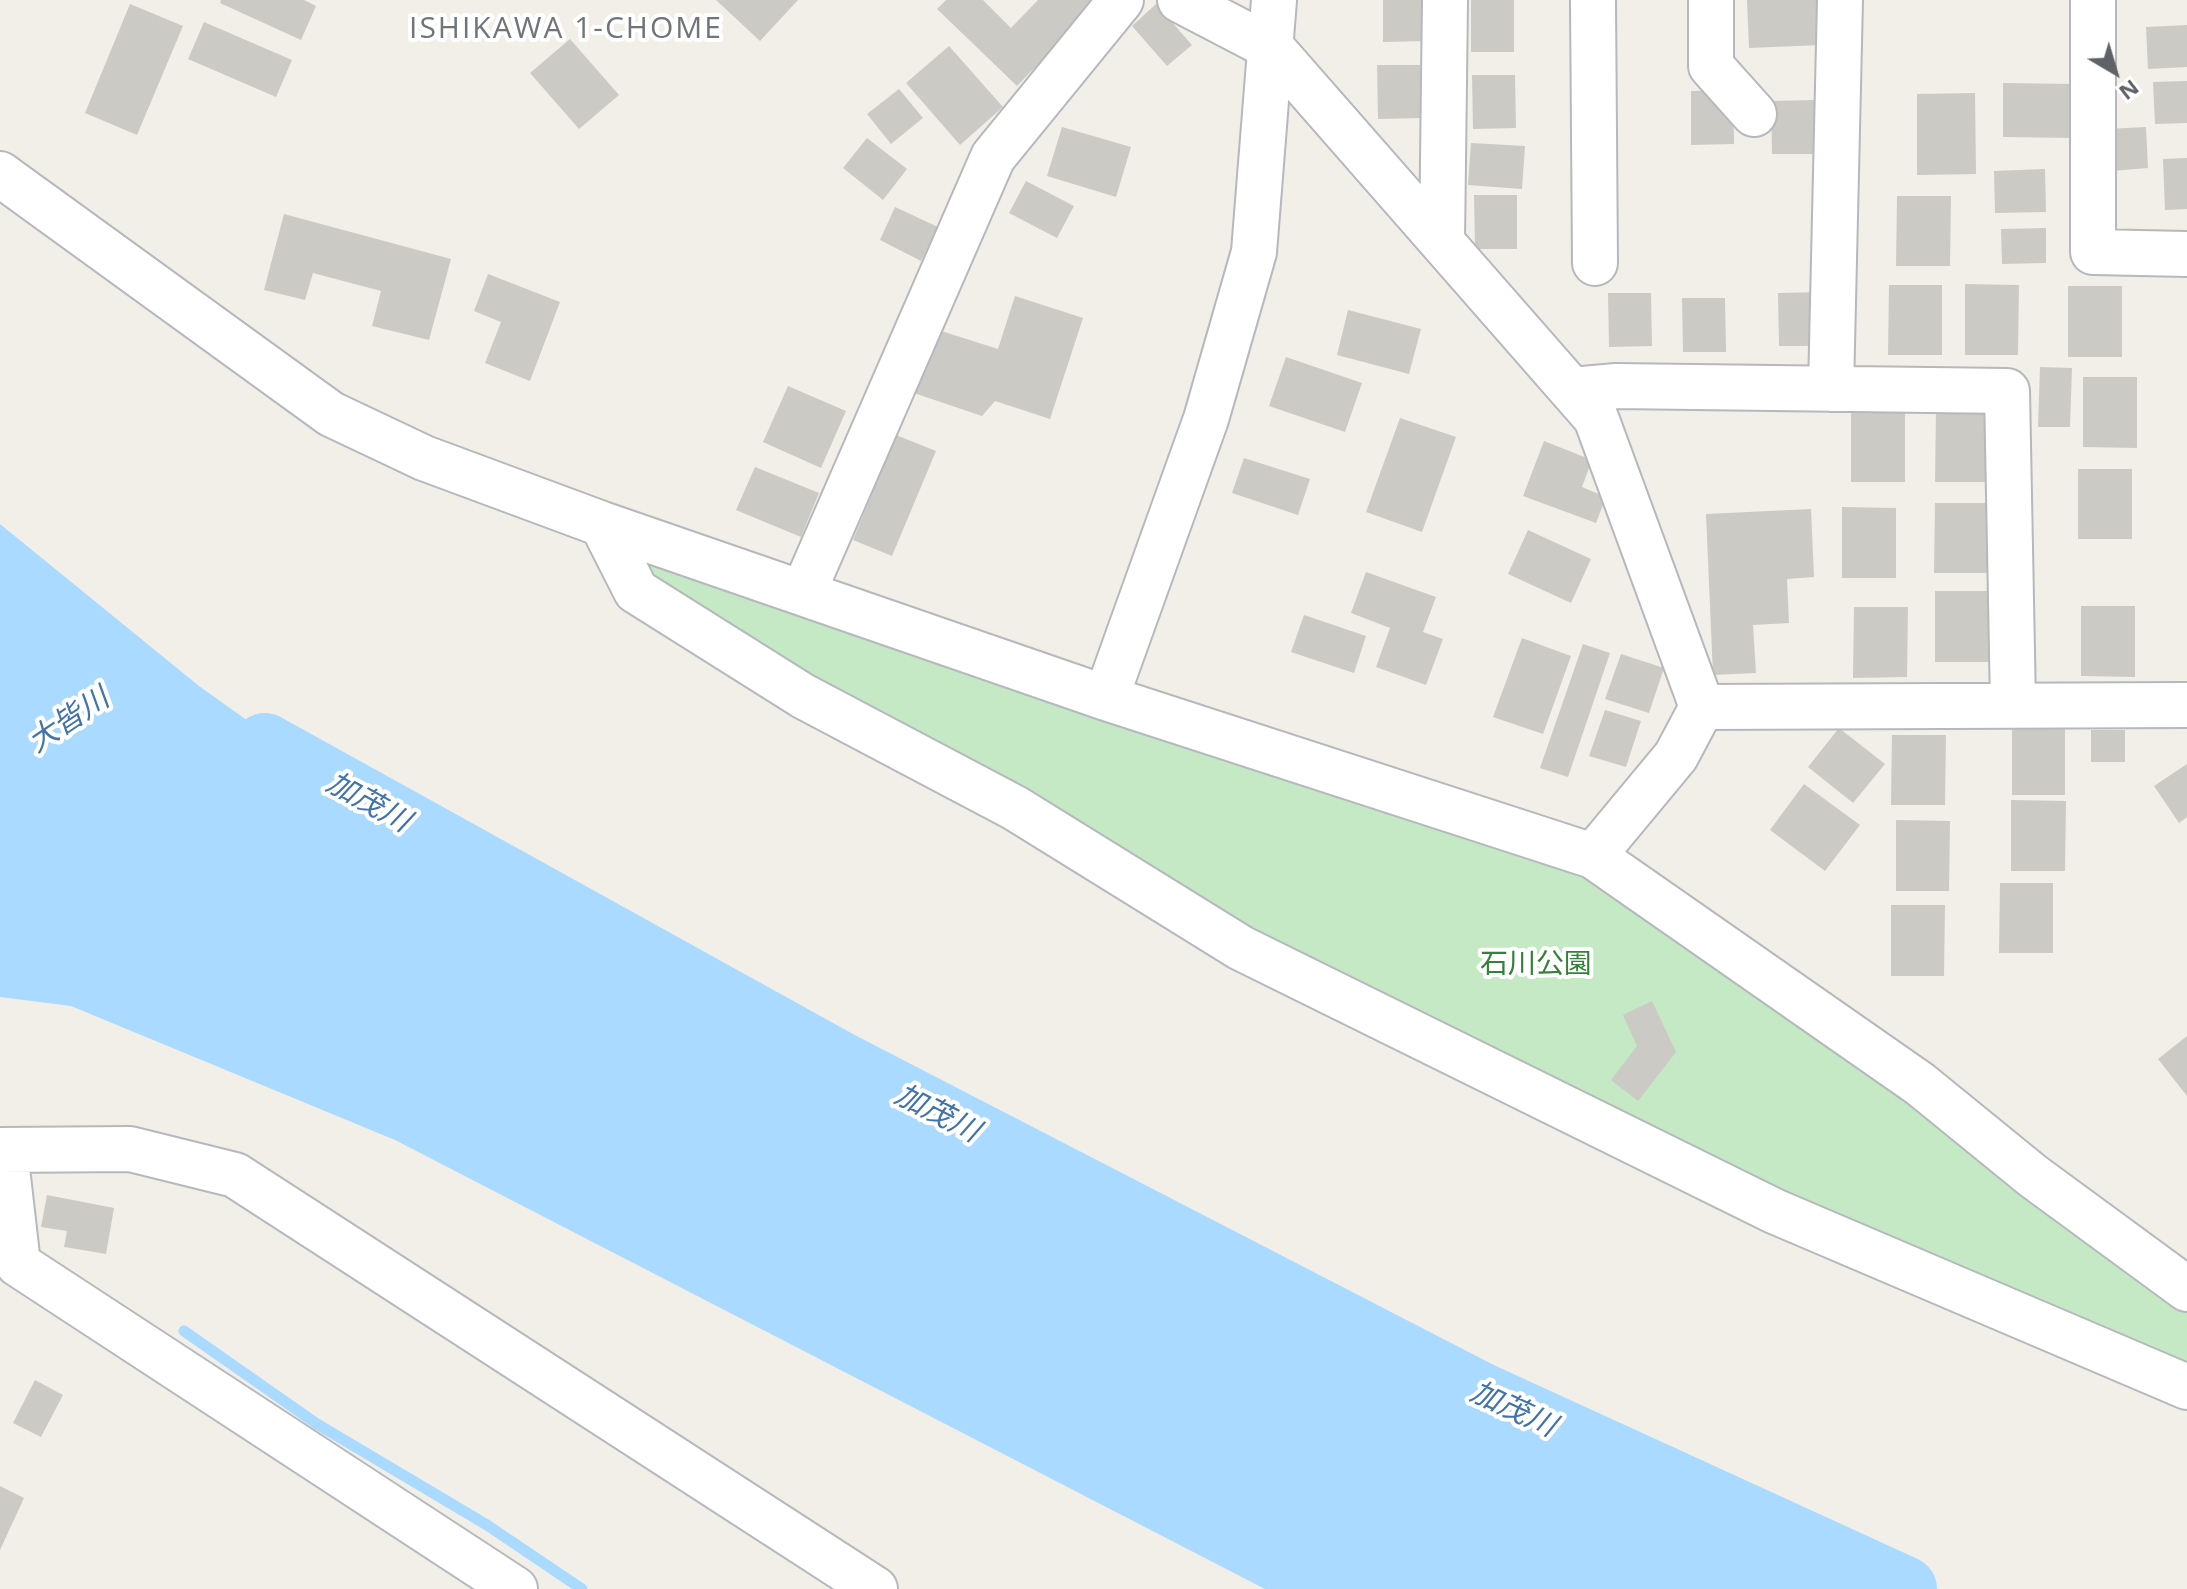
<!DOCTYPE html>
<html>
<head>
<meta charset="utf-8">
<style>
	body { margin:0 }
	#map { position:relative; width:2187px; height:1589px; overflow:hidden; background:#f1efe8; font-family:"Open Sans",sans-serif }
	canvas { display:block }
	.north { position:absolute; left:2075px; top:32px; width:80px; height:80px; -webkit-text-stroke:6px #fff; paint-order:stroke; rotate:142deg; font-size:22px; font-weight:700; line-height:32px; text-align:center; color:#5f6368 }
	.north::after { content:''; display:block; margin:auto; width:28px; height:36px; background:#5f6368; clip-path:polygon(50% 0,100% 100%,50% 72%,0 100%) }
</style>
</head>
<body>
<div id="map">
<canvas width="2187" height="1589"></canvas>
<div class="north">N</div>
</div>
<script>
const context = document.querySelector('canvas').getContext('2d');
context.lineJoin = 'round';
function fill(path, color) { context.fillStyle = color; context.fill(path, 'evenodd'); }
const toPath = rows => new Path2D(rows.map(r => 'M' + r).join(''));
function stroke(path, color, width, dash) { context.strokeStyle = color; context.lineWidth = width; context.lineCap = dash ? 'butt' : 'round'; context.setLineDash(dash || []); context.stroke(path); }
function write(font, color, halo, rows, align = 'center') {
  context.font = font + ' "Open Sans","Noto Sans JP",sans-serif'; context.lineWidth = 8; context.setLineDash([]); context.textBaseline = 'middle'; context.strokeStyle = halo; context.fillStyle = color; for (const [text, x, y, turn = 0] of rows) {
    context.save(); context.translate(x, y); context.rotate((+turn || 0) * Math.PI / 180); context.textAlign = isNaN(turn) ? turn : align; if (halo) context.strokeText(text, 0, 0); context.fillText(text, 0, 0); context.restore();
  }
}
fill(toPath([
	[620,541,1585,870,2187,1292,2187,1376,2111,1347,1245,938,642,586]
]), '#c5e8c5');
fill(toPath([
	[0,524,199,686,499,900,1458,1415,1889,1589,1265,1589,395,1140,71,1006,0,997]
]), '#aadaff');
stroke(toPath([
	[184,1331,317,1424,487,1525,582,1589]
]), '#aadaff', 11);
stroke(toPath([
	[265,746,841,1065,1480,1395,1904,1589]
]), '#aadaff', 66);
fill(toPath([
	[221,0,304,0,316,6,301,40,220,3],
	[716,0,798,0,760,41],
	[946,0,983,0,1011,28,1038,0,1100,0,1017,86,937,9],
	[1383,0,1426,0,1426,41,1383,42],
	[1471,0,1514,0,1514,52,1471,52],
	[1747,0,1819,0,1821,45,1749,48],
	[130,4,183,26,137,135,85,113],
	[1156,4,1192,45,1167,66,1132,26],
	[204,22,292,60,276,97,188,59],
	[2187,25,2187,67,2148,69,2146,27],
	[570,39,619,95,579,129,530,73],
	[949,46,1003,107,960,145,906,83],
	[1377,65,1420,65,1420,118,1378,119],
	[1472,75,1515,75,1516,128,1473,129],
	[2187,81,2187,123,2155,124,2153,82],
	[2003,83,2074,84,2073,138,2003,137],
	[899,89,923,118,891,144,867,114],
	[1733,90,1734,144,1691,145,1691,91],
	[1975,93,1976,174,1917,175,1917,94],
	[1814,100,1815,154,1772,154,1771,101],
	[1062,127,1131,147,1116,197,1047,176],
	[2146,127,2148,168,2110,171,2108,129],
	[867,138,907,169,883,200,843,168],
	[1471,143,1525,146,1522,189,1468,185],
	[2187,158,2187,209,2165,210,2163,159],
	[2045,169,2046,212,1995,213,1994,171],
	[1026,181,1074,206,1057,238,1009,213],
	[1474,195,1517,195,1517,249,1475,249],
	[1897,196,1951,196,1950,266,1896,266],
	[895,207,938,227,921,261,880,240],
	[284,214,451,259,429,340,372,326,381,291,313,273,305,300,264,290],
	[2046,228,2046,263,2002,264,2001,229],
	[488,274,560,302,530,381,485,363,501,322,474,311],
	[1965,284,2019,285,2018,355,1965,355],
	[1889,285,1942,285,1942,355,1888,355],
	[2068,286,2122,286,2122,357,2068,357],
	[1821,292,1822,346,1779,346,1778,293],
	[1608,293,1651,293,1652,346,1609,347],
	[1015,296,1083,318,1050,419,995,401,982,416,911,392,932,328,998,349],
	[1682,298,1725,298,1726,352,1683,352],
	[1348,310,1421,329,1409,374,1337,355],
	[1286,357,1362,383,1345,432,1269,406],
	[2040,367,2072,368,2070,427,2038,427],
	[2083,377,2137,377,2137,448,2083,447],
	[788,386,846,411,821,468,763,442],
	[1851,411,1905,411,1905,482,1851,482],
	[1936,411,1990,411,1989,482,1935,482],
	[1400,418,1456,437,1422,532,1366,512],
	[896,435,936,451,892,556,853,540],
	[1544,441,1592,460,1582,487,1606,497,1596,523,1523,496],
	[1244,458,1310,479,1298,515,1232,493],
	[755,467,819,493,801,537,736,510],
	[2078,469,2132,469,2132,539,2078,539],
	[1935,503,1988,503,1988,573,1934,573],
	[1842,507,1896,508,1896,578,1842,578],
	[1811,509,1814,577,1787,579,1789,623,1753,625,1756,673,1713,675,1706,514],
	[1528,530,1591,559,1571,603,1508,574],
	[1366,572,1436,597,1423,632,1443,639,1426,685,1376,667,1390,628,1351,613],
	[1935,591,1990,591,1989,662,1935,662],
	[2081,606,2135,606,2135,677,2081,676],
	[1854,607,1908,607,1907,677,1853,678],
	[1304,615,1366,636,1354,673,1291,652],
	[1522,638,1571,656,1543,734,1493,717],
	[1583,644,1610,653,1568,777,1540,768],
	[1621,654,1664,668,1649,713,1605,699],
	[1605,710,1641,721,1626,767,1589,756],
	[2012,725,2065,725,2065,795,2012,795],
	[1839,728,1885,764,1853,803,1808,767],
	[2091,730,2125,730,2125,762,2091,762],
	[1892,735,1946,735,1945,805,1891,805],
	[2187,764,2187,817,2179,823,2154,786],
	[1804,784,1860,825,1825,871,1770,830],
	[2011,800,2066,801,2065,871,2011,871],
	[1896,820,1950,821,1949,891,1896,891],
	[2000,883,2053,883,2053,953,1999,953],
	[1891,905,1945,905,1944,976,1891,976],
	[1652,1001,1676,1052,1638,1101,1611,1080,1637,1046,1623,1015],
	[2187,1036,2187,1096,2158,1059],
	[47,1195,114,1208,106,1254,64,1247,67,1231,41,1227],
	[35,1380,63,1395,41,1437,13,1423],
	[0,1486,24,1498,0,1550]
]), '#cccac5');
const minor = toPath([
	[1180,0,1272,48,1596,418,1702,707,1676,756,1593,856],
	[1593,0,1595,263],
	[1711,0,1711,66,1754,114],
	[2093,0,2093,252,2187,254],
	[0,174,331,414,424,458,602,524,1106,698,1593,856,1920,1084,2033,1176,2187,1289],
	[1442,241,1445,0],
	[1831,389,1840,0],
	[1572,390,1616,386,2007,391,2013,704],
	[602,524,636,591,803,696,1015,808,1241,948,1774,1211,2187,1387],
	[803,593,993,157,1121,0],
	[1106,698,1206,419,1254,252,1274,0],
	[1702,707,2187,705],
	[0,1150,130,1149,235,1175,875,1589],
	[5,1151,18,1264,515,1589]
]);
stroke(minor, '#b5b8bc', 48);
stroke(minor, '#fff', 44);
write('28px', '#348238', '#fff', [
	["石川公園",1536,965]
]);
context.letterSpacing = '2px';
write('30px', '#70757a', '#fff', [
	["ISHIKAWA 1-CHOME",566,29]
]);
context.letterSpacing = '0px';
write('italic 30px', '#4174aa', '#fff', [
	["大皆川",69,721,-34],
	["加茂川",368,803,29],
	["加茂川",937,1114,27],
	["加茂川",1513,1410,25]
]);
</script>
</body>
</html>
